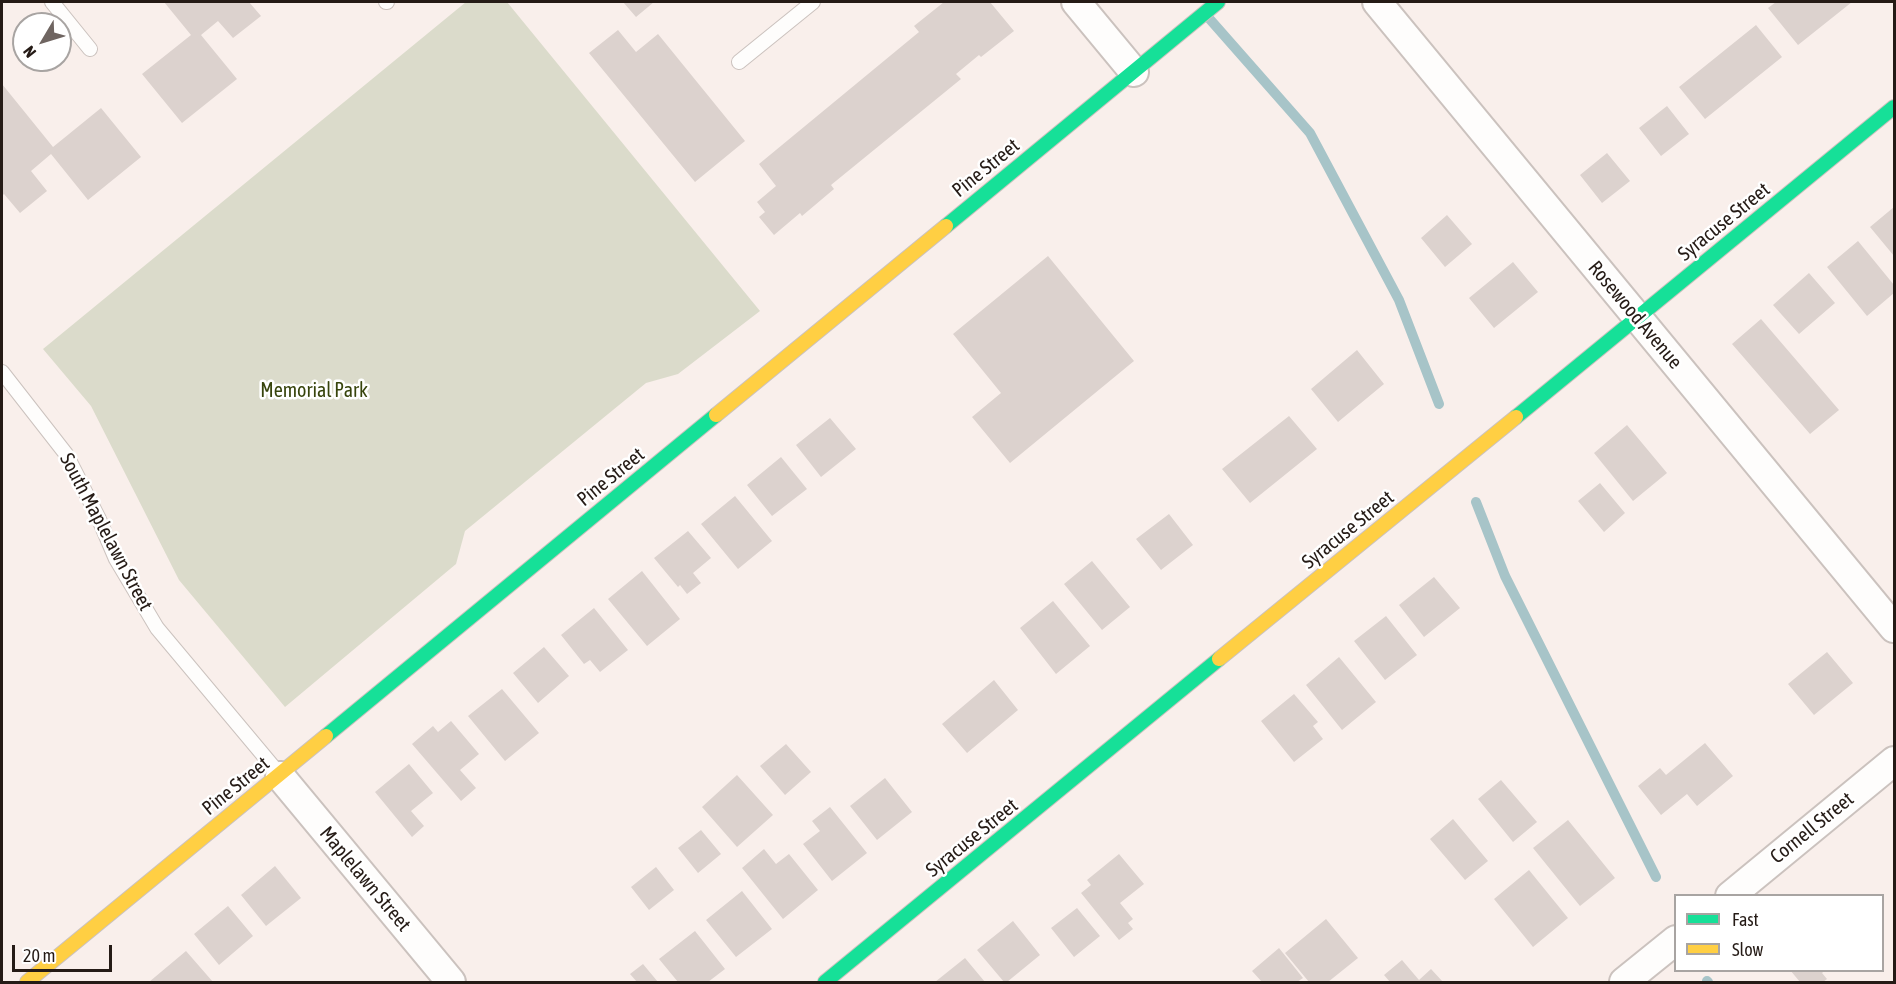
<!DOCTYPE html>
<html>
<head>
<meta charset="utf-8">
<style>
	body { margin:0 }
	#map { position:relative; width:1896px; height:984px; overflow:hidden; background:#f9efeb; font-family:"Asap Condensed",sans-serif }
	canvas { display:block }
	.frame { position:absolute; inset:0; border:3px solid #251b16; pointer-events:none }
	.legend { position:absolute; left:1674px; top:894px; width:210px; height:78px; box-sizing:border-box; background:#fff; border:2px solid #a8a4a2; margin:0; padding:8px 10px; list-style:none; font-size:18px; color:#251b16 }
	.legend li { display:flex; align-items:center; gap:12px; height:30px }
	.legend b { width:30px; border:2px solid #a8a4a2 }
	.north { position:absolute; left:12px; top:12px; width:60px; height:60px; box-sizing:border-box; background:#fff; border:2px solid #a8a4a2; border-radius:50%; rotate:232deg; font-size:16px; font-weight:700; line-height:24px; text-align:center; color:#251b16 }
	.north::after { content:''; display:block; margin:auto; width:21px; height:27px; background:#6f6561; clip-path:polygon(50% 0,100% 100%,50% 72%,0 100%) }
	.scale { position:absolute; left:12px; top:945px; width:100px; height:27px; box-sizing:border-box; border:3px solid #251b16; border-top:0; padding-left:8px; font-size:18px; line-height:21px; white-space:nowrap; color:#251b16; -webkit-text-stroke:4px #fff; paint-order:stroke }
</style>
</head>
<body>
<div id="map">
<canvas width="1896" height="984"></canvas>
<div class="frame"></div>
<ul class="legend">
<li><b style="height:8px;background:#16e098"></b>Fast</li>
<li><b style="height:8px;background:#ffcf43"></b>Slow</li>
</ul>
<div class="north">N</div>
<div class="scale">20 m</div>
</div>
<script>
const context = document.querySelector('canvas').getContext('2d');
context.lineJoin = 'round';
function fill(path, color) { context.fillStyle = color; context.fill(path, 'evenodd'); }
const toPath = rows => new Path2D(rows.map(r => 'M' + r).join(''));
function stroke(path, color, width, dash) { context.strokeStyle = color; context.lineWidth = width; context.lineCap = dash ? 'butt' : 'round'; context.setLineDash(dash || []); context.stroke(path); }
function write(font, color, halo, rows, align = 'center') {
  context.font = font + ' "Asap Condensed",sans-serif'; context.lineWidth = 5; context.setLineDash([]); context.textBaseline = 'middle'; context.strokeStyle = halo; context.fillStyle = color; for (const [text, x, y, turn = 0] of rows) {
    context.save(); context.translate(x, y); context.rotate((+turn || 0) * Math.PI / 180); context.textAlign = isNaN(turn) ? turn : align; if (halo) context.strokeText(text, 0, 0); context.fillText(text, 0, 0); context.restore();
  }
}
fill(toPath([
	[466,2,507,2,760,311,678,374,646,383,465,531,456,564,285,707,179,580,91,406,43,349]
]), '#dbdbcb');
stroke(toPath([
	[1207,16,1310,133,1399,300,1439,404],
	[1476,502,1505,576,1656,877],
	[1707,981,1708,982]
]), '#a7c4c8', 10);
fill(toPath([
	[164,2,249,2,261,16,233,38,218,21,201,35,237,79,182,123,142,74,191,35],
	[623,2,654,2,636,17],
	[944,2,990,2,1014,31,981,57,979,55,956,74,961,79,831,185,834,189,802,216,800,213,774,235,759,217,765,212,757,202,776,186,759,164,919,32,914,26],
	[1776,2,1852,2,1798,45,1768,8],
	[1756,25,1782,57,1705,119,1679,87],
	[618,30,636,52,658,34,745,141,695,182,589,53],
	[2,84,53,147,101,108,141,157,88,200,51,154,31,171,47,191,20,213,4,194,2,196],
	[1667,106,1689,134,1661,156,1639,128],
	[1607,153,1630,181,1602,203,1580,175],
	[1894,207,1894,256,1870,227],
	[1447,215,1472,244,1445,267,1421,238],
	[1858,241,1894,285,1894,293,1867,316,1827,267],
	[1048,256,1134,361,1010,463,972,417,1001,393,953,334],
	[1513,262,1538,292,1494,328,1469,298],
	[1809,273,1835,303,1799,334,1773,305],
	[1761,319,1839,410,1810,434,1732,344],
	[1357,350,1384,384,1338,422,1311,389],
	[1289,416,1317,449,1250,503,1222,469],
	[830,418,856,449,821,477,796,445],
	[1627,425,1667,473,1633,501,1594,453],
	[781,457,807,489,772,516,747,485],
	[1600,483,1625,513,1604,532,1578,501],
	[735,496,772,541,738,569,701,524],
	[1169,514,1193,545,1161,570,1136,539],
	[688,531,711,558,693,573,701,583,687,594,680,585,678,587,654,558],
	[1092,561,1130,607,1102,630,1064,584],
	[642,571,680,619,647,646,608,599],
	[1434,577,1460,608,1424,637,1399,605],
	[1053,601,1090,646,1056,674,1020,628],
	[594,608,628,650,600,672,590,660,584,664,561,635],
	[1386,616,1417,655,1385,680,1354,641],
	[544,647,569,676,538,703,513,673],
	[1827,652,1853,683,1814,715,1788,684],
	[1339,657,1376,702,1342,730,1306,685],
	[994,680,1018,710,967,753,942,724],
	[502,689,539,733,505,761,468,716],
	[1294,694,1318,722,1313,726,1323,739,1294,762,1261,721],
	[451,721,479,754,460,770,476,788,461,801,412,744,433,726,438,732],
	[1705,743,1733,776,1697,806,1687,794,1661,815,1638,786,1660,768,1666,775],
	[786,744,811,772,785,795,760,766],
	[409,764,433,793,411,811,424,826,412,837,375,792],
	[737,775,773,815,737,847,702,807],
	[885,778,912,812,877,840,850,806],
	[1501,780,1537,822,1513,842,1478,799],
	[830,807,867,853,832,881,803,844,820,831,812,821],
	[1453,819,1488,861,1465,880,1430,839],
	[1568,820,1615,878,1580,906,1533,848],
	[701,830,721,854,698,873,678,848],
	[764,849,776,864,789,854,818,890,783,919,742,868],
	[1119,854,1144,884,1120,903,1133,919,1128,923,1133,929,1119,940,1081,893,1091,885,1087,880],
	[275,866,301,898,266,926,241,895],
	[656,867,674,890,649,910,631,887],
	[1529,870,1568,918,1533,947,1494,899],
	[742,891,772,929,736,957,706,920],
	[228,906,253,936,219,965,194,934],
	[1077,908,1100,936,1074,957,1051,928],
	[1326,919,1358,958,1328,982,1309,982,1285,953],
	[1013,921,1040,955,1007,982,1004,982,977,950],
	[695,931,725,969,708,982,678,982,659,959],
	[1279,948,1303,978,1297,982,1262,982,1252,971],
	[186,951,213,982,149,982],
	[965,958,985,982,935,982],
	[1402,960,1419,980,1431,969,1443,982,1390,982,1384,975],
	[643,964,658,982,637,982,630,974],
	[1790,970,1825,970,1822,973,1827,979,1823,982,1800,982]
]), '#dcd2ce');
const lane = toPath([
	[52,2,90,49],
	[386,2,387,2],
	[739,62,813,2],
	[2,372,66,454,98,517,116,559,157,628,280,775]
]);
const street = toPath([
	[1076,2,1134,72],
	[1377,2,1894,628],
	[280,776,451,982],
	[1730,896,1894,761],
	[1624,982,1676,940]
]);
const fast = toPath([
	[946,226,1218,2],
	[1516,417,1894,107],
	[326,736,716,415],
	[825,982,1219,659]
]);
const slow = toPath([
	[716,415,946,226],
	[1219,659,1516,417],
	[27,982,326,736]
]);
stroke(lane, '#cbc2be', 16);
stroke(street, '#cbc2be', 32);
stroke(fast, '#cbc2be', 16);
stroke(slow, '#cbc2be', 16);
stroke(lane, '#fefdfc', 14);
stroke(street, '#fefdfc', 28);
stroke(fast, '#16e098', 14);
stroke(slow, '#ffcf43', 14);
write('20px', '#251b16', '#fff', [
	["Pine Street",986,168,-39],
	["Syracuse Street",1724,222,-39],
	["Rosewood Avenue",1635,315,50],
	["Pine Street",611,477,-39],
	["Syracuse Street",1348,530,-39],
	["South Maplelawn Street",106,532,62],
	["Pine Street",236,786,-39],
	["Cornell Street",1812,828,-39],
	["Syracuse Street",972,838,-39],
	["Maplelawn Street",365,879,50]
]);
write('20px', '#37440c', '#fff', [
	["Memorial Park",314,391]
]);
</script>
</body>
</html>
